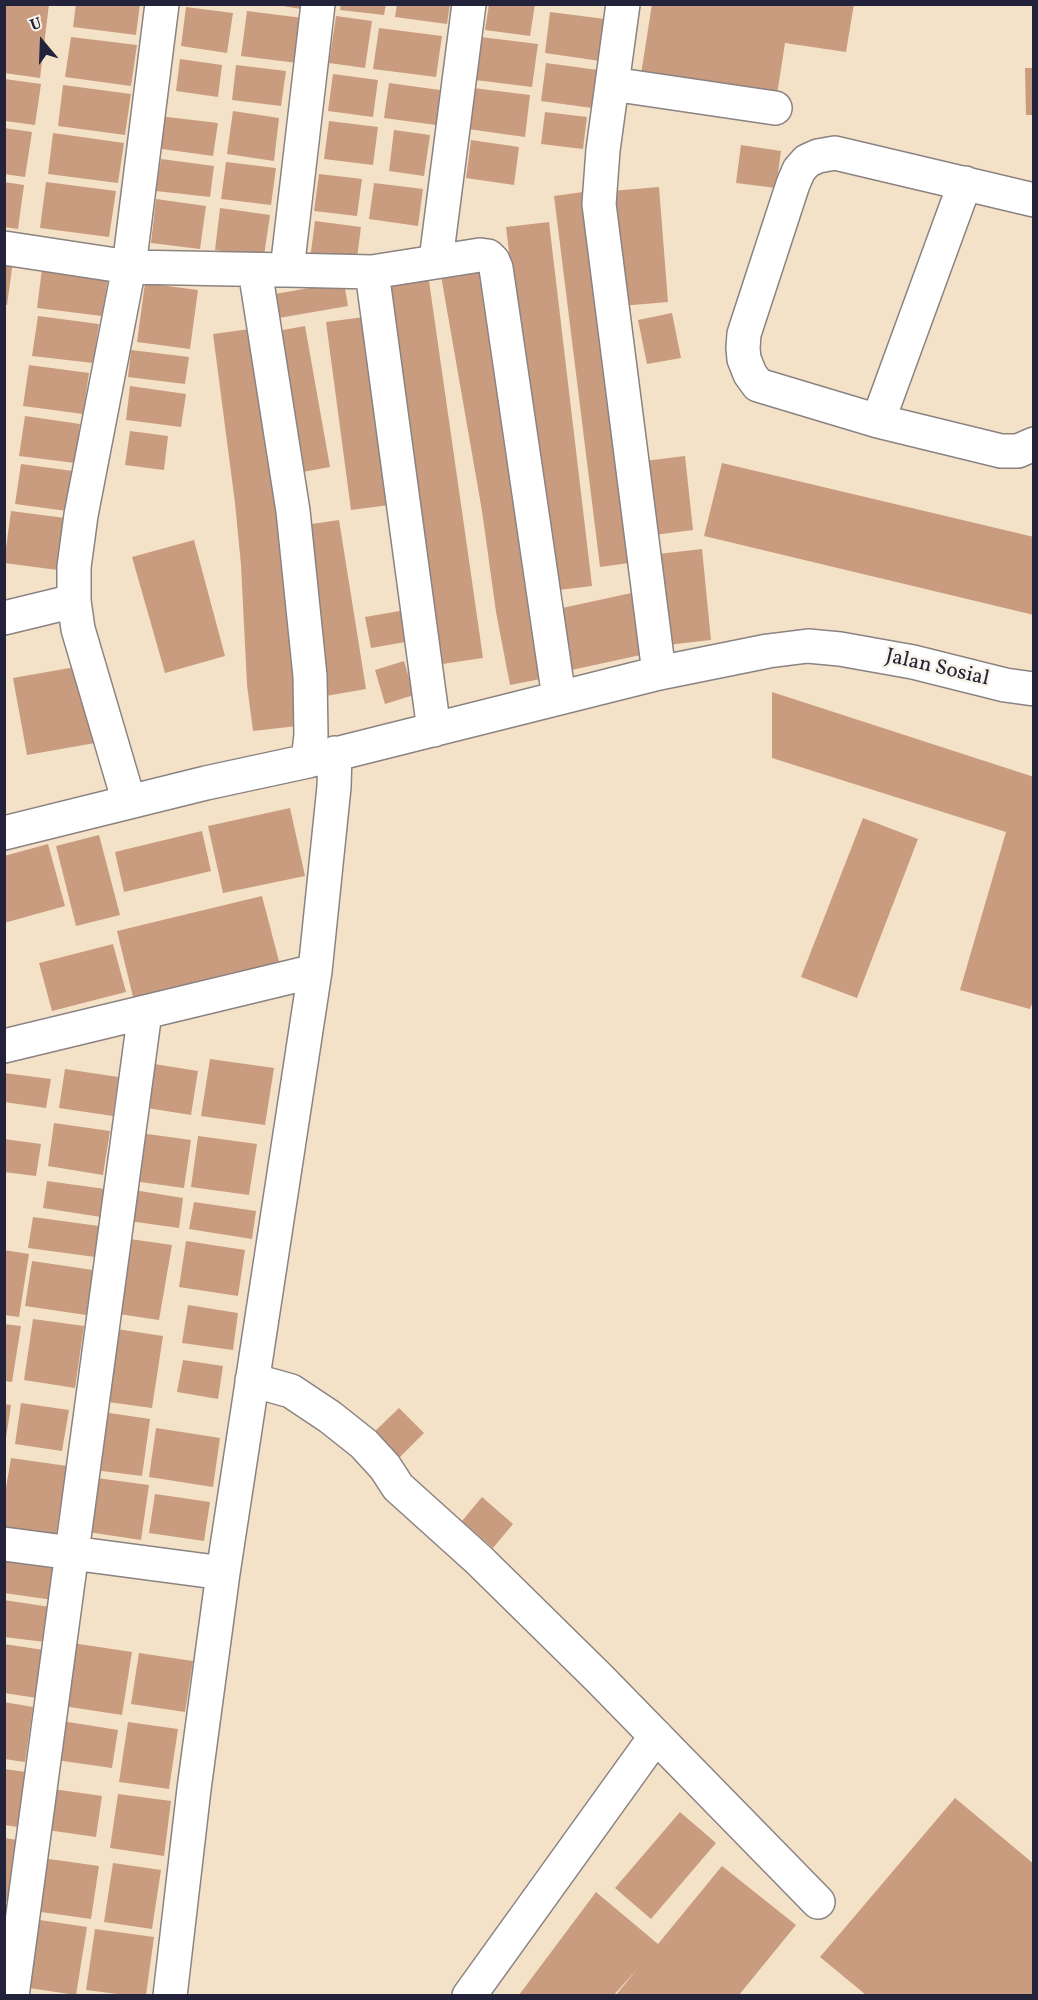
<!DOCTYPE html>
<html>
<head>
<meta charset="utf-8">
<style>
	body { margin:0 }
	#map { position:relative; width:1038px; height:2000px; overflow:hidden; background:#f4e2c8; font-family:Vollkorn,serif }
	canvas { display:block }
	.frame { position:absolute; inset:0; border:6px solid #22223b; pointer-events:none }
	.north { position:absolute; left:12px; top:12px; width:60px; height:60px; -webkit-text-stroke:4px #f7f3e8; paint-order:stroke; rotate:341deg; font-size:16px; font-weight:700; line-height:24px; text-align:center; color:#22223b }
	.north::after { content:''; display:block; margin:auto; width:21px; height:27px; background:#22223b; clip-path:polygon(50% 0,100% 100%,50% 72%,0 100%) }
</style>
</head>
<body>
<div id="map">
<canvas width="1038" height="2000"></canvas>
<div class="frame"></div>
<div class="north">U</div>
</div>
<script>
const context = document.querySelector('canvas').getContext('2d');
context.lineJoin = 'round';
function fill(path, color) { context.fillStyle = color; context.fill(path, 'evenodd'); }
const toPath = rows => new Path2D(rows.map(r => 'M' + r).join(''));
function stroke(path, color, width, dash) { context.strokeStyle = color; context.lineWidth = width; context.lineCap = dash ? 'butt' : 'round'; context.setLineDash(dash || []); context.stroke(path); }
function write(font, color, halo, rows, align = 'center') {
  context.font = font + ' Vollkorn,serif'; context.lineWidth = 5; context.setLineDash([]); context.textBaseline = 'middle'; context.strokeStyle = halo; context.fillStyle = color; for (const [text, x, y, turn = 0] of rows) {
    context.save(); context.translate(x, y); context.rotate((+turn || 0) * Math.PI / 180); context.textAlign = isNaN(turn) ? turn : align; if (halo) context.strokeText(text, 0, 0); context.fillText(text, 0, 0); context.restore();
  }
}
fill(toPath([
	[4,4,49,4,40,78,4,73],
	[76,4,140,4,136,35,73,27],
	[341,4,386,4,384,15,340,10],
	[397,4,450,4,447,24,395,17],
	[489,4,535,4,530,36,485,30],
	[652,4,854,4,846,52,785,43,775,108,639,87],
	[277,5,301,5,301,9],
	[186,7,233,13,227,53,181,46],
	[247,11,303,18,297,63,241,56],
	[550,12,605,19,600,61,545,53],
	[336,16,372,21,365,68,329,63],
	[379,28,442,36,436,77,373,69],
	[71,37,137,45,131,86,65,77],
	[481,37,538,44,532,87,475,80],
	[180,59,222,65,218,97,176,91],
	[546,63,598,70,592,108,541,101],
	[236,65,286,71,281,106,232,100],
	[1025,68,1034,68,1034,115,1026,115],
	[333,74,378,80,373,117,328,111],
	[5,79,41,84,35,125,5,121],
	[389,83,440,90,436,125,384,118],
	[63,85,131,94,125,135,58,126],
	[473,88,530,95,525,137,468,129],
	[233,111,279,118,274,161,227,154],
	[545,112,587,117,583,149,541,144],
	[159,116,218,123,213,156,155,148],
	[329,121,378,127,373,165,324,159],
	[4,128,32,132,25,177,4,174],
	[394,130,430,135,424,176,389,171],
	[53,133,124,143,118,183,48,174],
	[471,140,519,147,514,185,466,178],
	[741,145,781,151,776,188,736,183],
	[161,159,214,166,210,197,156,191],
	[226,162,276,168,271,205,221,199],
	[319,174,362,179,357,216,314,211],
	[4,182,24,185,18,229,4,227],
	[46,182,116,191,109,237,40,228],
	[374,183,423,189,418,226,369,219],
	[659,187,668,302,621,306,611,191],
	[590,191,636,562,600,567,554,196],
	[156,199,206,206,200,249,151,243],
	[220,208,270,215,264,256,215,250],
	[315,221,361,227,356,265,310,259],
	[549,222,592,586,550,591,506,227],
	[4,260,13,261,7,305,4,305],
	[482,262,551,677,510,685,496,612,482,511,440,270],
	[427,267,483,658,442,664,388,273],
	[42,269,108,278,102,316,37,308],
	[344,282,348,306,273,319,269,295],
	[145,283,198,290,190,349,137,342],
	[672,313,681,358,647,364,638,320],
	[38,316,99,324,93,363,32,356],
	[364,317,389,505,351,510,326,322],
	[305,326,330,467,292,474,266,333],
	[257,328,306,725,253,731,247,685,241,565,235,503,213,334],
	[131,350,189,357,185,384,128,377],
	[29,365,89,373,83,414,23,406],
	[130,386,186,394,181,427,126,420],
	[25,416,80,424,75,463,19,456],
	[130,431,168,436,164,470,125,465],
	[685,456,693,530,654,535,645,461],
	[722,463,1034,537,1034,615,704,536],
	[21,464,73,471,67,511,15,504],
	[11,511,65,518,58,570,4,563],
	[339,520,366,689,326,696,298,526],
	[194,540,225,656,165,673,132,557],
	[702,549,711,640,667,645,658,554],
	[636,592,650,653,567,671,553,610],
	[411,609,417,640,371,648,365,617],
	[404,661,414,695,385,704,375,670],
	[81,666,95,743,27,755,13,678],
	[772,692,1034,777,1034,999,1030,1009,960,990,1006,832,772,758],
	[290,808,305,876,223,893,208,826],
	[863,818,918,839,857,998,801,977],
	[202,831,211,871,124,892,115,852],
	[99,835,120,915,76,926,56,846],
	[48,844,65,906,4,923,4,856],
	[262,896,280,965,134,1001,117,931],
	[113,944,126,992,52,1011,39,963],
	[210,1059,274,1068,265,1125,201,1116],
	[154,1064,198,1071,191,1115,147,1108],
	[65,1069,118,1077,113,1116,59,1108],
	[4,1073,51,1079,46,1108,4,1102],
	[54,1123,110,1131,103,1175,48,1166],
	[140,1133,191,1140,184,1188,133,1181],
	[198,1136,257,1144,249,1195,191,1187],
	[4,1139,41,1144,36,1176,4,1172],
	[47,1181,105,1189,101,1217,43,1208],
	[134,1190,183,1198,179,1228,129,1221],
	[194,1202,256,1211,252,1239,189,1229],
	[33,1217,99,1226,95,1257,28,1248],
	[123,1238,172,1245,159,1320,112,1313],
	[186,1241,245,1250,238,1296,179,1287],
	[4,1250,29,1254,19,1317,4,1315],
	[32,1261,93,1270,86,1315,25,1306],
	[188,1305,238,1313,233,1350,182,1343],
	[33,1319,84,1326,75,1388,24,1380],
	[4,1324,21,1326,12,1382,4,1381],
	[110,1328,163,1336,152,1408,101,1401],
	[183,1360,223,1366,218,1399,177,1392],
	[21,1403,69,1410,62,1451,15,1444],
	[4,1404,11,1405,6,1438,4,1438],
	[399,1408,424,1433,397,1460,371,1435],
	[103,1412,150,1419,142,1476,94,1470],
	[156,1428,220,1438,213,1487,149,1477],
	[11,1458,67,1466,56,1535,4,1528,4,1500],
	[89,1477,149,1485,141,1540,81,1531],
	[155,1494,210,1502,204,1541,149,1533],
	[482,1497,513,1524,493,1548,462,1521],
	[4,1557,58,1565,53,1600,4,1593],
	[4,1600,50,1607,45,1642,4,1637],
	[72,1643,132,1652,122,1715,63,1706],
	[4,1644,44,1650,37,1698,4,1693],
	[139,1653,193,1661,185,1712,131,1704],
	[4,1702,33,1707,25,1762,4,1759],
	[62,1721,118,1730,112,1768,56,1760],
	[128,1722,178,1729,169,1789,119,1782],
	[4,1769,26,1772,18,1827,4,1825],
	[53,1789,102,1796,96,1837,47,1830],
	[118,1794,171,1801,164,1856,110,1848],
	[955,1798,1034,1864,1034,1995,866,1995,820,1957],
	[680,1812,716,1843,651,1919,615,1888],
	[4,1838,19,1840,10,1901,4,1901],
	[42,1858,99,1866,91,1919,34,1911],
	[113,1863,161,1870,152,1929,104,1922],
	[722,1866,796,1925,739,1995,616,1995,638,1968,614,1995,519,1995,596,1892,658,1944],
	[33,1919,87,1927,76,1995,22,1987],
	[95,1929,154,1937,146,1995,125,1995,86,1990]
]), '#c99c7f');
const minor = toPath([
	[623,4,603,150,599,204,659,673],
	[612,84,775,108],
	[1034,200,835,153,818,156,807,161,799,170,793,184,744,334,743,348,744,359,750,374,758,385,878,421,1001,451,1018,451,1034,444],
	[4,248,129,267,287,270,318,4],
	[436,260,469,4],
	[255,270,293,511,310,676,311,735,308,761],
	[287,270,372,272,480,255,488,256,493,261,496,268,559,698],
	[372,272,434,730],
	[878,421,965,183],
	[74,601,78,629,129,802],
	[4,618,74,601,74,567,81,515,129,267,162,4],
	[4,833,206,783,308,761,659,673,768,651,808,646,840,649,913,662,1005,685,1034,689],
	[315,971,334,787,335,753],
	[4,1046,315,971,223,1573,194,1789,170,1996],
	[252,1380,291,1391,330,1417,364,1444,385,1467,398,1487,479,1560,599,1678,818,1902],
	[4,1544,223,1573],
	[12,1996,145,1012],
	[469,1996,656,1736]
]);
stroke(minor, '#8b8282', 36);
stroke(minor, '#fff', 33);
write('21px', '#22223b', '#f7f3e8', [
	["Jalan Sosial",937,669,13]
]);
</script>
</body>
</html>
